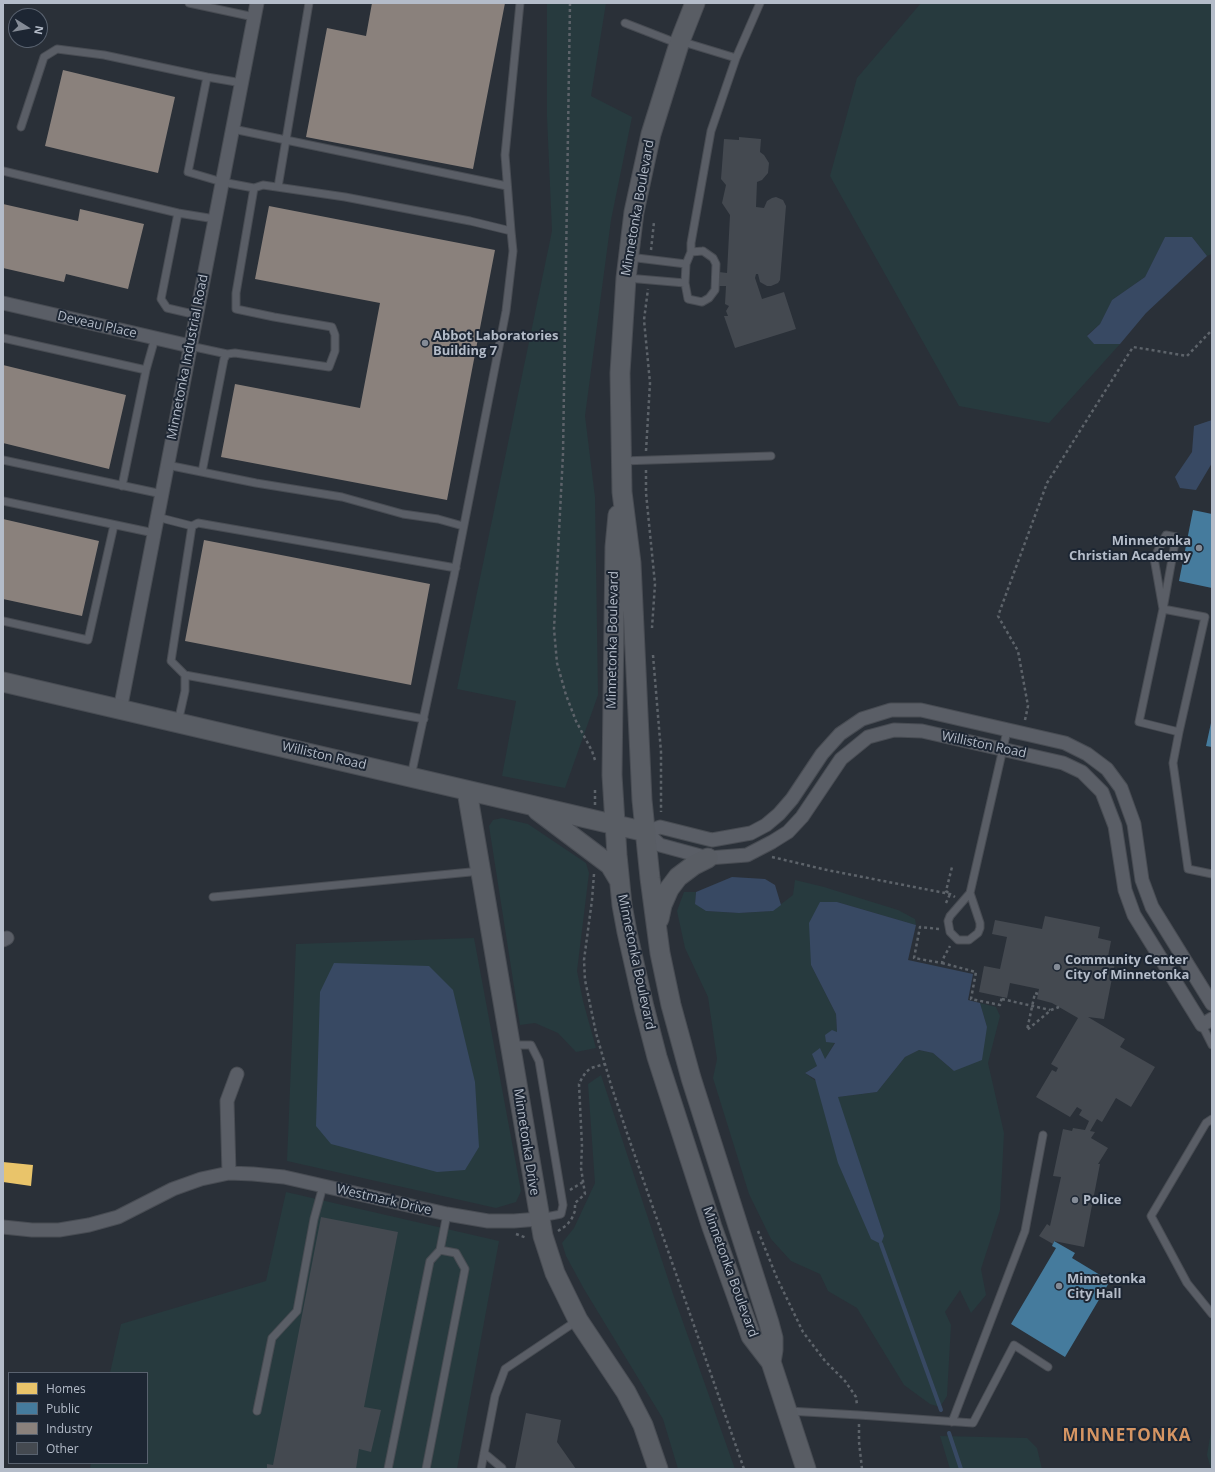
<!DOCTYPE html>
<html>
<head>
<meta charset="utf-8">
<style>
	body { margin:0 }
	#map { position:relative; width:1215px; height:1472px; overflow:hidden; background:#2a3038; font-family:"Open Sans",sans-serif }
	canvas { display:block }
	.frame { position:absolute; inset:0; border:4px solid #b4bcc9; pointer-events:none }
	.legend { position:absolute; left:8px; top:1372px; width:140px; height:92px; box-sizing:border-box; background:#1d2633; border:1px solid #59626f; margin:0; padding:5px 7px; list-style:none; font-size:12px; color:#b4bcc9 }
	.legend li { display:flex; align-items:center; gap:8px; height:20px }
	.legend b { width:20px; border:1px solid #59626f }
	.north { position:absolute; left:8px; top:8px; width:40px; height:40px; box-sizing:border-box; background:#1d2633; border:1px solid #59626f; border-radius:50%; rotate:101deg; font-size:11px; font-weight:700; line-height:16px; text-align:center; color:#b4bcc9 }
	.north::after { content:''; display:block; margin:auto; width:14px; height:18px; background:#848b96; clip-path:polygon(50% 0,100% 100%,50% 72%,0 100%) }
</style>
</head>
<body>
<div id="map">
<canvas width="1215" height="1472"></canvas>
<div class="frame"></div>
<ul class="legend">
<li><b style="height:11px;background:#e9c46a"></b>Homes</li>
<li><b style="height:11px;background:#457b9d"></b>Public</li>
<li><b style="height:11px;background:#8a817c"></b>Industry</li>
<li><b style="height:11px;background:#444950"></b>Other</li>
</ul>
<div class="north">N</div>
</div>
<script>
const context = document.querySelector('canvas').getContext('2d');
context.lineJoin = 'round';
function fill(path, color) { context.fillStyle = color; context.fill(path, 'evenodd'); }
const toPath = rows => new Path2D(rows.map(r => 'M' + r).join(''));
function stroke(path, color, width, dash) { context.strokeStyle = color; context.lineWidth = width; context.lineCap = dash ? 'butt' : 'round'; context.setLineDash(dash || []); context.stroke(path); }
function write(font, color, halo, rows, align = 'center') {
  context.font = font + ' "Open Sans",sans-serif'; context.lineWidth = 4; context.setLineDash([]); context.textBaseline = 'middle'; context.strokeStyle = halo; context.fillStyle = color; for (const [text, x, y, turn = 0] of rows) {
    context.save(); context.translate(x, y); context.rotate((+turn || 0) * Math.PI / 180); context.textAlign = isNaN(turn) ? turn : align; if (halo) context.strokeText(text, 0, 0); context.fillText(text, 0, 0); context.restore();
  }
}
fill(toPath([
	[547,3,606,3,591,96,632,117,611,220,585,416,595,497,598,695,565,788,502,776,516,701,457,689,552,231,547,117],
	[921,3,1212,3,1212,254,1207,256,1192,237,1165,237,1145,277,1112,300,1100,324,1087,335,1094,344,1120,344,1049,423,959,406,830,176,857,78],
	[502,818,528,824,586,863,589,873,577,971,583,1001,596,1048,576,1052,558,1033,535,1023,520,1025,489,826,493,820],
	[795,880,824,887,898,910,915,919,916,925,837,902,820,903,811,965,836,1014,837,1033,835,1042,825,1059,817,1066,805,1073,838,1097,877,1092,905,1057,919,1050,933,1053,954,1071,987,1027,980,1003,996,1007,1000,1016,988,1063,1004,1133,1000,1210,981,1269,986,1295,971,1313,960,1290,945,1312,951,1325,947,1396,940,1407,930,1404,904,1385,857,1308,828,1291,820,1274,791,1261,771,1239,749,1194,713,1078,717,1059,708,997,685,948,677,911,684,892,696,892,695,903,706,911,739,913,772,911,793,895],
	[474,938,521,1191,516,1202,496,1208,287,1161,296,944],
	[601,1075,673,1294,735,1469,678,1469,663,1419,584,1289,566,1256,562,1243,574,1228,595,1183,588,1084],
	[286,1192,499,1241,457,1469,90,1469,91,1463,147,1463,147,1373,110,1373,121,1324,266,1281],
	[1212,1426,1212,1469,1211,1469,1207,1455],
	[940,1436,1027,1438,1037,1448,1042,1469,950,1469]
]), '#273a3e');
fill(toPath([
	[1165,237,1192,237,1207,256,1146,313,1120,344,1094,344,1087,336,1100,324,1112,300,1145,277],
	[1212,420,1212,463,1196,490,1180,488,1175,477,1192,452,1194,426],
	[732,877,765,879,775,885,781,905,773,911,739,913,706,911,695,904,696,892],
	[820,902,837,902,916,925,908,960,973,974,968,1000,980,1003,987,1027,982,1060,954,1071,933,1053,919,1050,905,1057,877,1092,838,1097,884,1236,881,1244,871,1239,838,1163,815,1079,805,1073,817,1066,812,1054,820,1048,825,1059,835,1043,826,1042,825,1035,832,1030,837,1032,836,1014,811,965,809,923],
	[334,963,429,966,453,990,475,1082,479,1147,465,1170,437,1172,331,1144,316,1126,320,992]
]), '#384963');
fill(toPath([
	[3,1162,33,1165,31,1186,3,1182]
]), '#e9c46a');
fill(toPath([
	[1193,510,1212,514,1212,588,1179,581],
	[1211,723,1212,723,1212,747,1206,746],
	[1054,1241,1075,1253,1072,1258,1110,1281,1065,1357,1011,1324,1056,1248,1052,1246]
]), '#457b9d');
fill(toPath([
	[372,3,505,3,473,169,306,137,327,28,366,36],
	[63,70,175,97,158,173,45,146],
	[3,204,78,221,80,209,144,224,128,289,66,274,64,282,3,268],
	[269,206,495,250,447,500,221,457,235,384,360,408,380,303,255,279],
	[3,365,126,395,109,469,3,443],
	[3,519,99,541,82,616,3,599],
	[204,540,430,584,411,685,185,641]
]), '#8a817c');
stroke(toPath([
	[881,1244,941,1410],
	[949,1433,961,1469]
]), '#384963', 4);
fill(toPath([
	[739,137,761,139,760,152,764,155,769,163,768,173,762,180,757,182,756,207,764,208,767,201,772,198,776,197,783,200,786,206,780,280,778,283,771,286,767,286,760,282,758,274,756,274,755,278,762,299,784,292,796,329,735,348,724,316,728,316,726,311,729,306,725,304,726,286,718,286,719,272,727,273,730,215,722,203,726,185,721,179,724,139,739,140],
	[1045,916,1100,927,1098,938,1111,941,1107,962,1115,963,1104,1019,1088,1017,1125,1039,1120,1047,1155,1067,1131,1107,1116,1098,1102,1122,1097,1119,1090,1131,1095,1132,1091,1138,1108,1148,1098,1164,1100,1164,1084,1247,1054,1241,1053,1244,1039,1236,1047,1224,1050,1226,1061,1177,1053,1176,1063,1129,1072,1131,1073,1128,1085,1130,1089,1121,1079,1115,1082,1110,1077,1107,1070,1117,1036,1097,1052,1070,1056,1072,1058,1068,1051,1064,1078,1018,1052,1003,1037,999,1039,989,1010,983,1007,998,979,992,984,966,1000,969,1007,937,992,934,995,920,1042,929],
	[321,1217,398,1232,364,1407,381,1410,371,1452,359,1449,356,1469,267,1469,267,1464,273,1465],
	[526,1413,561,1420,557,1442,576,1469,515,1469]
]), '#444950');
const lane = toPath([
	[189,3,254,17],
	[625,23,679,44],
	[680,41,736,58],
	[242,83,207,77,188,172,222,182,254,188,263,185,345,197,470,221,511,231,513,251,506,311,454,576,411,776],
	[21,127,44,57,57,49,104,55,207,77],
	[233,129,507,186],
	[3,171,178,213],
	[278,187,309,3],
	[511,231,505,155,520,3],
	[703,251,713,258,716,264,715,290,709,298,702,302,688,299,685,283,686,264,691,252,703,251],
	[691,252,691,243,711,131,736,58,760,3],
	[629,257,686,264],
	[627,278,685,283],
	[197,315,167,308,161,299,178,213,215,219],
	[3,338,146,370,155,338],
	[190,346,227,354],
	[3,460,162,494],
	[622,461,771,456],
	[167,465,256,483,342,497,403,514,438,519,463,526],
	[202,472,224,359,227,354,235,353,329,367,335,351,335,335,332,327,274,317,236,309,236,293,254,188],
	[122,486,146,370],
	[3,501,154,533],
	[157,517,192,526,198,523,456,568],
	[192,526,171,661,185,675,424,719],
	[1163,609,1205,617,1179,732,1173,763,1188,869,1212,874],
	[1163,609,1154,558,1166,535,1176,537,1163,609,1139,722,1179,732],
	[3,621,88,640,114,525],
	[178,722,185,691,185,675],
	[970,893,980,923,980,928,978,933,969,940,958,940,950,932,948,921,950,916,970,893,1007,731],
	[213,897,481,871],
	[1202,1025,1212,1045],
	[510,1045,531,1045,539,1061,563,1205,561,1214,541,1218],
	[1212,1119,1206,1123,1151,1216,1187,1283,1212,1314],
	[257,1411,272,1338,297,1311,314,1219,323,1186],
	[788,1411,859,1415,973,1423,1014,1345,1048,1367],
	[952,1422,1025,1231,1043,1135],
	[484,1453,502,1468,502,1469],
	[388,1469,430,1261,440,1250,447,1214],
	[426,1469,465,1269,456,1253,440,1250],
	[481,1469,495,1396,505,1369,578,1320]
]);
const street = toPath([
	[3,303,190,346],
	[120,710,257,3],
	[646,832,660,845,708,858,747,855,772,842,788,832,802,817,841,759,868,737,894,730,922,731,1063,763,1082,772,1102,792,1115,826,1125,890,1134,915,1202,1025,1212,1019],
	[646,832,660,827,712,840,751,833,766,825,779,814,792,799,822,754,840,734,862,719,891,710,921,710,1065,743,1087,754,1107,769,1121,788,1134,824,1142,880,1152,907,1212,1004],
	[3,940,7,938],
	[229,1173,227,1101,237,1074],
	[3,1227,32,1230,59,1230,89,1225,118,1217,173,1189,201,1179,229,1173,253,1174,284,1177,447,1214,488,1221,514,1221,539,1219]
]);
const secondary = toPath([
	[695,3,680,41,651,134,634,212,626,278,620,373,622,492,631,563,642,800,650,878,660,953,671,1005,691,1078,769,1323,773,1338,773,1350,771,1362],
	[618,515,615,547,612,775,617,855,622,905,627,932,644,1007,657,1057,712,1227,751,1336,771,1362,806,1469],
	[3,682,646,832],
	[467,791,543,1236,555,1273,578,1320,626,1392,643,1425,658,1469],
	[537,810,610,865,619,880],
	[659,919,662,905,669,889,678,877,694,865,708,858]
]);
stroke(lane, '#484c53', 9);
stroke(street, '#484c53', 15);
stroke(secondary, '#484c53', 21);
stroke(toPath([
	[570,3,563,454,554,629,557,663,566,695,576,721,592,751,595,760],
	[651,250,654,222],
	[646,451,650,383,644,320,648,289],
	[646,470,646,493,655,584,652,628],
	[653,655,661,752,661,812],
	[1025,720,1028,706,1018,651,998,616,1047,483,1133,347,1187,356,1212,330],
	[595,805,595,790],
	[772,857,827,870,950,894,955,897],
	[594,874,592,900,584,960,585,980,596,1033,611,1085,628,1136,744,1469],
	[946,903,950,894,946,891,952,867],
	[939,929,920,927,914,958,942,963,944,957,950,946],
	[942,963,976,972,971,999,1000,1005,1002,997],
	[1038,994,1035,993,1027,1030,1051,1010,1059,1007],
	[1002,999,1050,1010],
	[570,1190,583,1182],
	[558,1231,567,1225,572,1218,575,1211,575,1203,585,1194,581,1168,582,1146,579,1084,582,1078,586,1072,591,1068,605,1064],
	[758,1231,777,1278,803,1332,825,1361,845,1381,856,1397,857,1405],
	[516,1234,527,1238],
	[859,1424,859,1442,862,1469]
]), '#5d636a', 2.5, [3, 3]);
stroke(lane, '#5a5e66', 7);
stroke(street, '#5a5e66', 13);
stroke(secondary, '#595d64', 19);
for (const [x, y, r, color] of [
	[425,343,4,"#848b96"],
	[1199,548,4,"#848b96"],
	[1057,967,4,"#848b96"],
	[1075,1200,4,"#848b96"],
	[1059,1286,4,"#848b96"]
]) { const dot = new Path2D(); dot.arc(x, y, r, 0, 2 * Math.PI); context.fillStyle = color; context.fill(dot); stroke(dot, '#1d2633', 1.5); }
write('13px', '#b4bcc9', '#1d2633', [
	["Minnetonka Boulevard",638,208,-80],
	["Deveau Place",97,325,13],
	["Minnetonka Industrial Road",188,357,-79],
	["Minnetonka Boulevard",613,640,-89],
	["Williston Road",984,745,12],
	["Williston Road",324,756,13],
	["Minnetonka Boulevard",636,962,78],
	["Minnetonka Drive",526,1142,81],
	["Westmark Drive",384,1200,13],
	["Minnetonka Boulevard",730,1272,70]
]);
write('bold 13px', '#b4bcc9', '#1d2633', [
	["Abbot Laboratories",433,336],
	["Building 7",433,351],
	["Minnetonka",1191,541,"right"],
	["Christian Academy",1191,556,"right"],
	["Community Center",1065,960],
	["City of Minnetonka",1065,975],
	["Police",1083,1200],
	["Minnetonka",1067,1279],
	["City Hall",1067,1294]
], 'left');
context.letterSpacing = '1px';
write('bold 17px', '#d59563', '#1d2633', [
	["MINNETONKA",1127,1436]
]);
context.letterSpacing = '0px';
</script>
</body>
</html>
